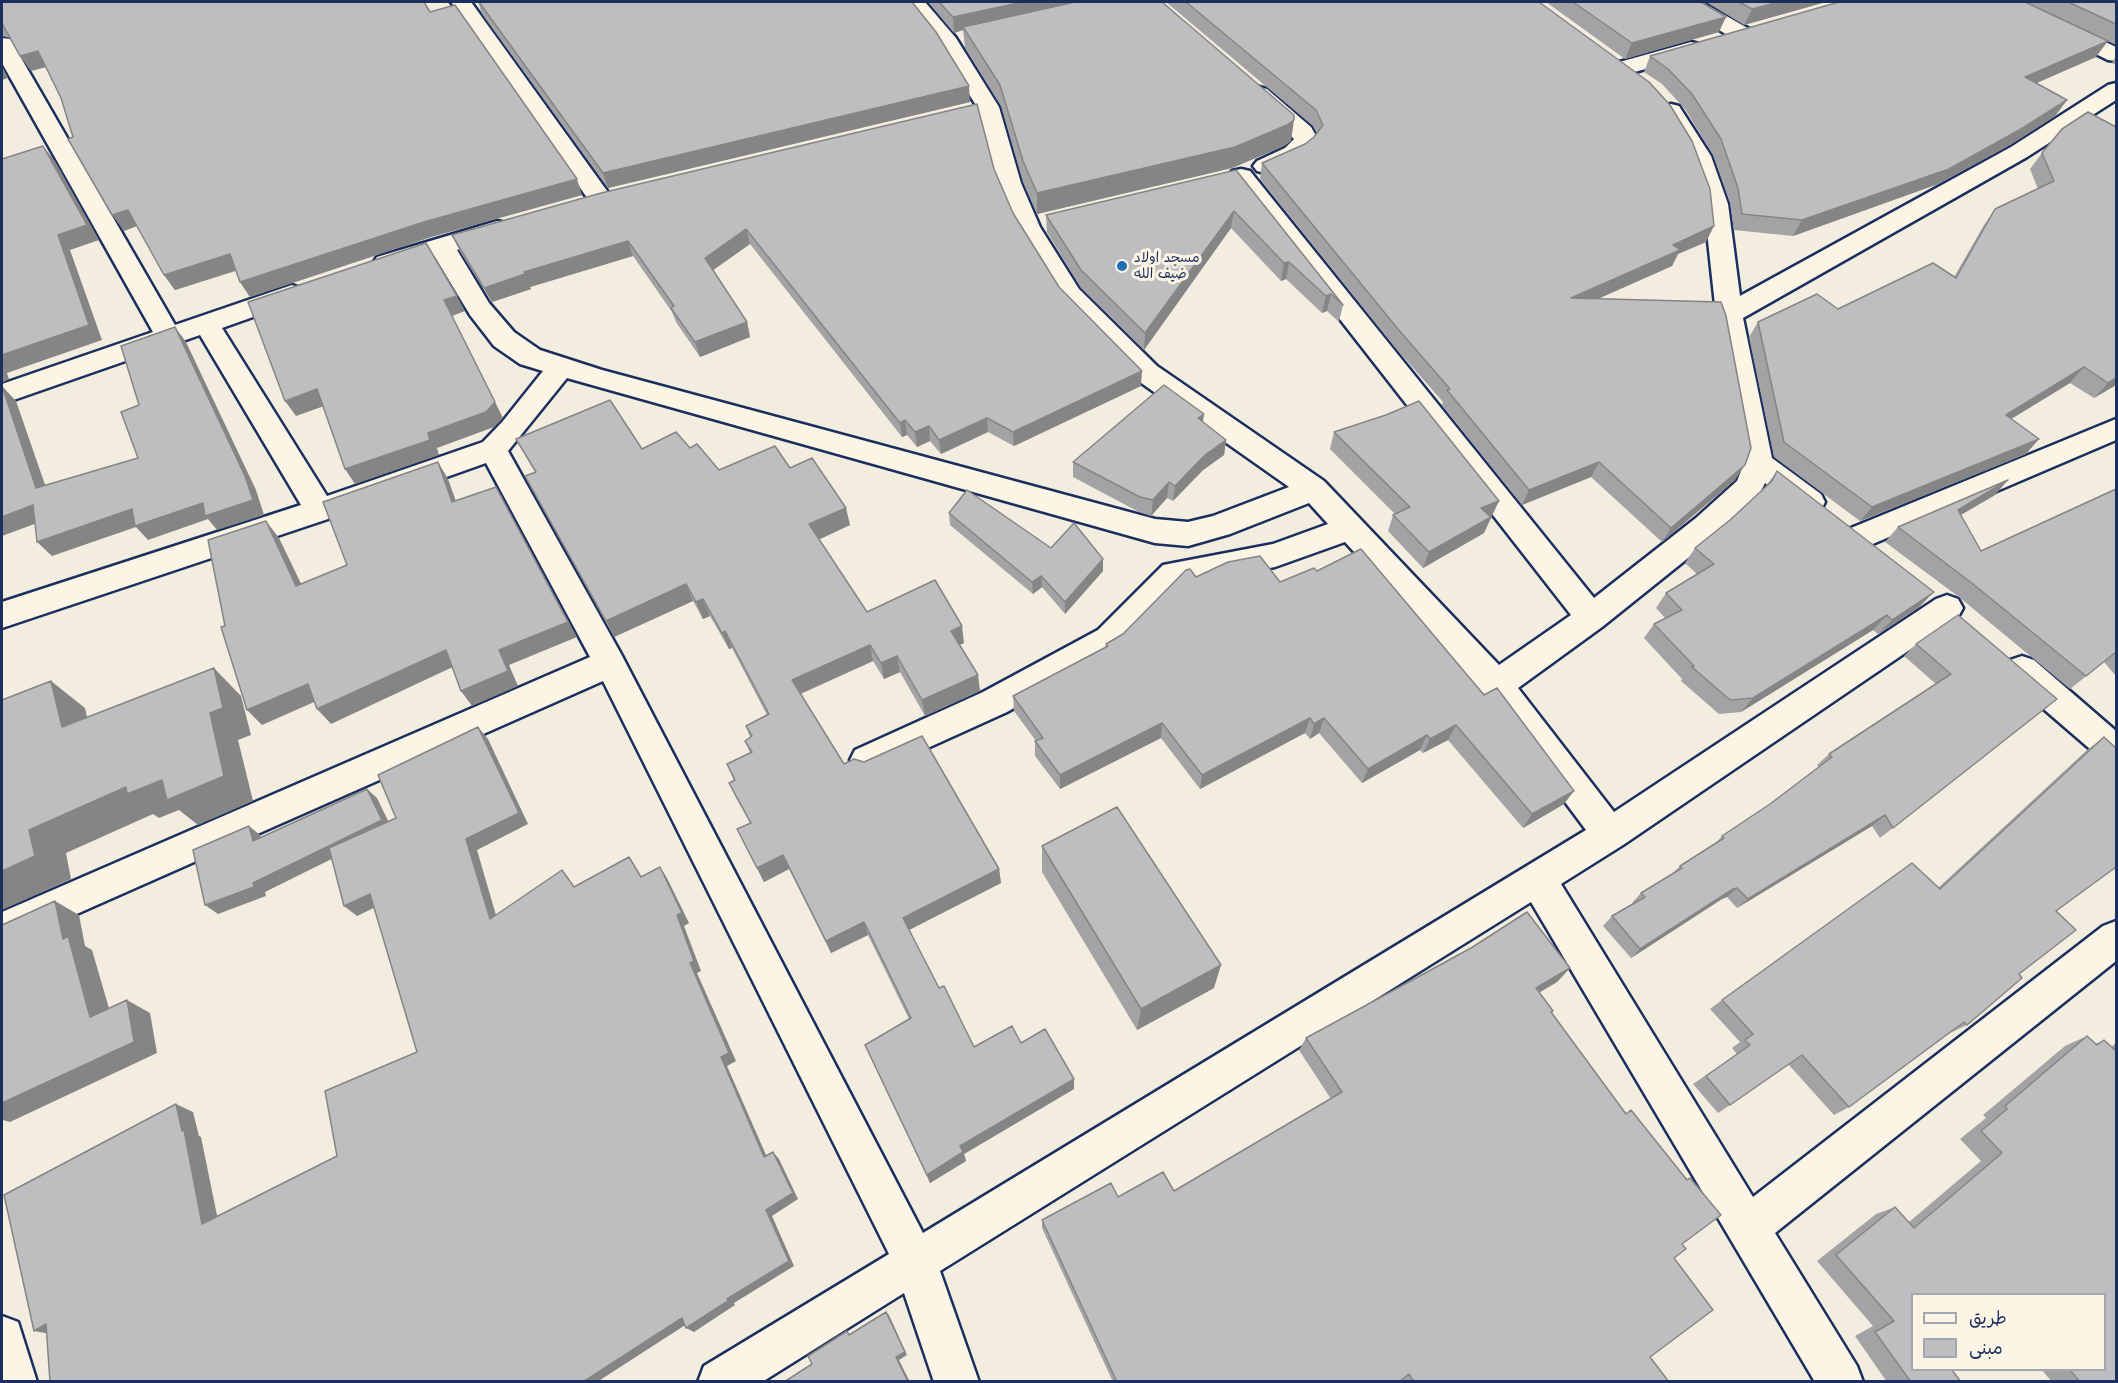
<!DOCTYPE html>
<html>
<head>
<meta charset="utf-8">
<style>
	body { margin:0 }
	#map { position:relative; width:2118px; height:1383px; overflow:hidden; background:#f3ede0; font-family:"Playpen Sans","Playpen Sans Arabic",sans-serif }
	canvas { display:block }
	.frame { position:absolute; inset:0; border:3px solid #1b2f5e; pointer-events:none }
	.legend { position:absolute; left:1911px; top:1293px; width:195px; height:78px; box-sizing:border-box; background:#fcf5e5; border:2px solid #a2a6af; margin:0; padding:8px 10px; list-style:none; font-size:18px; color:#1b2f5e }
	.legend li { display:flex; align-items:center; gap:12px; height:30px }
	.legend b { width:30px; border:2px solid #a2a6af }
</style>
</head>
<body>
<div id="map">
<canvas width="2118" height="1383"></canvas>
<div class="frame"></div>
<ul class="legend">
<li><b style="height:8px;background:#fcf5e5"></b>طريق</li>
<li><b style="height:16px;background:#bebec0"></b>مبنى</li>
</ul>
</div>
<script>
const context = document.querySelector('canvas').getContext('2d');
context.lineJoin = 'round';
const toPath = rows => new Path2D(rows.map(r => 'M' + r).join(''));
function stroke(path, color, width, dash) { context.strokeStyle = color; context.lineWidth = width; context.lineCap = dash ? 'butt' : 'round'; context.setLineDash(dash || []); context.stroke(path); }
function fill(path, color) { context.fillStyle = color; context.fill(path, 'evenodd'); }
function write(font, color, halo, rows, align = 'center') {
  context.font = font + ' "Playpen Sans","Playpen Sans Arabic",sans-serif'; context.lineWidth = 6; context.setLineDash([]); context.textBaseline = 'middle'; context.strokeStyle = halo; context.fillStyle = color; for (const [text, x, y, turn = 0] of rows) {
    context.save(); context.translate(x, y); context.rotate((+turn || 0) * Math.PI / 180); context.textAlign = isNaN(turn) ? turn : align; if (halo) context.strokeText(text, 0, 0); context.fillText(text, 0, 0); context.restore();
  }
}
const minor = toPath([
	[451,2,471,2,610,195,613,200,610,205,601,208,592,205,451,2],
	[903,2,925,2,956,38,999,107,1021,183,1040,227,1079,289,1157,366,1324,481,1499,665,1571,615,1232,181,1229,176,1232,171,1241,169,1250,171,1594,598,1696,518,1737,481,1744,463,1716,314,1704,204,1687,156,1660,111,1663,106,1671,104,1679,106,1711,156,1728,204,1740,296,2011,147,2108,85,2116,83,2116,100,2027,157,1743,318,1772,458,1821,494,1825,502,1821,510,1810,513,1799,510,1765,483,1759,495,1718,534,1602,627,1518,688,1614,812,1936,599,1947,595,1958,599,1963,608,1958,617,1623,845,1561,884,1753,1197,2103,926,2116,921,2116,961,1775,1233,1857,1366,1863,1382,1815,1382,1531,902,940,1271,979,1382,934,1382,904,1293,762,1382,698,1382,704,1366,889,1254,603,681,2,947,2,912,590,657,486,463,331,518,2,628,2,602,301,505,200,335,2,404,2,384,153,332,2,63,2,38,10,39,13,44,175,325,283,288,292,285,301,288,305,294,301,300,222,328,327,496,483,442,503,421,543,371,520,364,494,346,470,315,435,257,386,271,377,269,373,263,377,257,497,221,506,223,510,229,506,235,457,250,489,303,514,332,540,350,602,370,1155,519,1188,522,1213,516,1289,487,1137,380,1061,301,1016,227,997,183,977,107,939,46,903,2],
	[567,378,1155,543,1188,546,1230,534,1309,503,1328,524,1273,544,1163,565,1098,630,983,692,855,750,850,760,855,770,867,775,879,770,1007,712,1120,648,1183,584,1275,567,1345,542,1485,695,1586,830,923,1233,621,654,508,451,567,378],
	[1677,2,1702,2,1751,30,1754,35,1751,40,1743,42,1735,40,1681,6,1677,2],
	[1994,2,2021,2,2116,47,2116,61,2108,60,1998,6,1994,2],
	[1691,42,1699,44,1702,49,1699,54,1624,75,1616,73,1613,68,1616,63,1691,42],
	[1259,87,1267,89,1311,127,1318,139,1310,151,1301,158,1265,173,1257,171,1253,166,1257,161,1285,148,1294,139,1248,94,1251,89,1259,87],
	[2116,419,2116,440,1868,546,1857,550,1846,546,1842,538,1846,530,2116,419],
	[2022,656,2034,660,2116,731,2116,766,2104,761,2010,680,2006,670,2010,660,2022,656],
	[2,1316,18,1322,37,1382,2,1382,2,1316]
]);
stroke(minor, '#1b2f5e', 5);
fill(minor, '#fcf5e5');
fill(toPath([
	[2,2,430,12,582,195,431,237,250,297,240,282,236,271,175,290,164,275,137,226,124,231,73,137,61,98,46,67,31,71,20,56,10,38,2,36],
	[478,2,912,2,970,102,608,188,482,14],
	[928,2,1162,2,1291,141,1284,146,1232,168,1037,214,1023,182,1001,106,965,48,963,30,954,33],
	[1166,2,1539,2,1706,242,1678,254,1672,266,1597,299,1735,480,1662,542,1591,477,1522,505,1442,405,1443,402,1393,345,1260,179,1262,163,1305,144,1314,137,1317,134,1313,126],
	[1546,2,1701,2,1719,32,1625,59],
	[1706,2,1826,2,1744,25],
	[1839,2,2116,2,2116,45,2037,7,2096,57,2036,83,2067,100,2055,116,2010,145,1938,184,1793,236,1734,230,1730,203,1713,155,1685,109,1662,84,1644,72,1650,56],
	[2116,56,2116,65,2112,63],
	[2116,127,2116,385,2094,398,2070,383,2011,419,2026,454,1860,521,1774,457,1749,337,1758,322,1838,309,1954,277,1984,225,1995,209,2038,189,2030,169,2042,153],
	[994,169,1013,213,1059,287,1141,386,1014,446,988,432,941,454,930,441,917,447,907,435,902,437,750,244,713,270,747,322,750,337,700,357,676,322,672,312,633,256,530,287,531,289,492,302,459,250,452,235],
	[1236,170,1343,305,1339,322,1327,311,1322,313,1286,279,1281,281,1231,228,1144,350,1081,288,1047,232,1046,215],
	[1203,422,1226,440,1224,455,1203,470,1173,501,1167,498,1151,516,1139,512,1073,477,1073,462],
	[1334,432,1492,517,1490,518,1484,533,1423,568,1388,531,1393,515,1395,514,1330,449],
	[516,439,642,449,690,448,719,470,790,468,850,525,819,539,867,612,964,643,960,645,980,691,925,716,900,672,884,679,873,661,801,694,844,764,999,869,1001,883,909,930,939,988,974,1047,1021,1043,1074,1089,964,1154,966,1161,930,1183,865,1045,909,1019,868,935,831,953,789,869,764,882,737,829,750,823,736,798,729,783,734,781,727,764,750,753,745,741,750,737,746,726,767,715,732,648,729,649,710,616,703,619,693,601,614,637,525,476,535,472],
	[1777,471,1919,607,1878,634,1873,630,1741,712,1719,714,1681,681,1682,679,1644,638,1654,624,1665,618,1656,608,1666,593,1697,574,1685,563,1695,548,1730,520,1766,486],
	[2116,489,2116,676,2104,662,2070,689,1959,597,1885,542,1898,527,1995,495,1961,515,1981,551],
	[949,513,1051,548,1103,571,1065,614,1042,587,1033,594,950,525],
	[1317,571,1564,804,1523,828,1448,740,1423,753,1420,750,1362,783,1319,733,1310,739,1305,733,1200,789,1161,738,1060,789,1035,756,1035,741,1036,741,1014,711,1013,696,1105,648,1106,644,1123,634,1196,577,1280,582],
	[1916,644,2057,699,1880,838,1872,826,1737,908,1727,897,1722,899,1631,958,1603,926,1612,916,1633,904,1632,903,1641,893,1672,874,1680,866,1714,845,1722,836,1770,804,1819,767,1817,765,1829,754,1936,684,1904,656],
	[2104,737,2056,911,2019,974,1967,1025,1950,1033,1849,1107,1834,1115,1788,1064,1730,1105,1718,1113,1693,1084,1737,1054,1732,1048,1740,1042,1710,1009,1722,1000,1938,888,2087,750],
	[1042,846,1214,988,1137,1030,1042,872],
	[1570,968,1557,982,1539,993,1553,1011,1551,1013,1626,1114,1687,1179,1690,1178,1682,1244,1674,1258,1650,1357,1669,1382,1401,1382,1401,1381,1399,1382,1113,1382,1042,1228,1042,1220,1118,1197,1174,1191,1331,1099,1299,1050,1306,1038],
	[2087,1036,2095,1044,2104,1040,2111,1047,2116,1043,2116,1382,2052,1382,2042,1370,2104,1370,2104,1294,1912,1294,1912,1370,1961,1382,1887,1382,1855,1336,1873,1326,1817,1261,1876,1214,1895,1207,1909,1222,1981,1161,1960,1139,1986,1118,1983,1115,2065,1046]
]), '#a3a3a5');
fill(toPath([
	[1023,2,1094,2,963,27,963,30,954,33,953,17],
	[1779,2,1826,2,1744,25,1752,9],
	[1726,17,1719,32,1625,59,1632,43],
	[2108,41,2096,57,2014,93,2025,77],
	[38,51,49,66,31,71,20,56],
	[2,66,8,78,2,80],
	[969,86,970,102,608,188,603,173],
	[2067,100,2055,116,2010,145,1938,184,1793,236,1802,220],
	[1294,120,1291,141,1284,146,1232,168,1037,214,1037,193],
	[43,146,55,161,99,240,70,250,102,340,7,373,9,379,2,383,2,355,58,235],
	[577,179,582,195,431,237,250,297,240,282,424,222],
	[128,210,139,225,124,231,112,215],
	[1234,211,1231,228,1144,350,1145,333],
	[1714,226,1706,242,1678,254,1672,266,1564,314,1571,298,1673,245],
	[746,229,750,244,709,273,705,258],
	[628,241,633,256,530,287,531,289,492,302,484,288,524,272],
	[230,254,240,269,175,290,164,275],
	[1289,262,1286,279,1281,281,1284,263],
	[1331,294,1327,311,1322,313,1326,296],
	[457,296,465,311,452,316,503,418,494,427,437,448,439,455,355,484,345,469,428,433,444,300],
	[747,322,750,337,700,357,695,342],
	[175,327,186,342,256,490,264,515,217,530,208,519,148,540,136,527,52,556,37,542,132,509],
	[2084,367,2070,383,1993,430,2006,415],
	[1142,371,1141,386,1014,446,1013,432],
	[2116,378,2116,385,2094,398,2108,383],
	[2,386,16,401,51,502,36,488],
	[317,389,327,405,296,416,285,401],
	[1204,414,1202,430,1198,418],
	[987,418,988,432,941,454,939,440],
	[905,420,907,435,902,437,900,423],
	[929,426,930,441,917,447,915,432],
	[2039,439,2026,454,1860,521,1872,507],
	[1226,440,1224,455,1203,470,1173,501,1175,486,1205,455],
	[438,462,448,479,462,518,452,502],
	[1599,462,1591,477,1522,505,1529,490],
	[1745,465,1735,480,1662,542,1671,528],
	[2008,480,1995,495,1945,524,1958,510],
	[1169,482,1167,498,1151,516,1153,500],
	[496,487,577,637,509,665,518,686,472,706,461,691,499,650],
	[1499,501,1484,533,1423,568,1429,552,1481,508],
	[33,505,48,519,2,536,2,517],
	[846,508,850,525,814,542,809,524],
	[266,521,279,538,310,602,296,586],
	[1103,559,1103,571,1065,614,1065,602],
	[1041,576,1042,587,1033,594,1032,582],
	[686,584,693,601,614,637,606,621],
	[1934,592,1919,607,1878,634,1892,620],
	[703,599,710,616,703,619,696,602],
	[1887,615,1873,630,1741,712,1753,698],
	[962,626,964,643,953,647,951,631],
	[725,631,732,648,729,649,722,633],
	[870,645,873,661,797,695,792,680],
	[446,650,457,665,331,724,317,709],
	[897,656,900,672,884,679,881,663],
	[214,668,241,696,251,735,238,740,253,801,198,825,179,810,159,818,153,814,66,853,71,879,2,910,2,871,29,830,210,713],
	[978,675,980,691,925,716,922,700],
	[51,681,85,708,95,753,62,727],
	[308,684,321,699,262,725,247,710],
	[1310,718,1305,733,1200,789,1202,775],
	[1324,718,1319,733,1310,739,1314,724],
	[1162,723,1161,738,1060,789,1060,775],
	[1456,725,1448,740,1423,753,1430,739],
	[478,727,488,739,528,824,477,850,500,929,490,919,466,839],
	[1427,735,1420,750,1362,783,1368,769],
	[367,789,377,798,392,829,265,892,266,896,218,914,205,905,253,883],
	[1574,791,1564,804,1523,828,1532,814],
	[1885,815,1872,826,1737,908,1748,899],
	[249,826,260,835,264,850,253,841],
	[783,855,789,869,764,882,757,868],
	[660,867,667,878,689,923,684,926,701,971,697,973,736,1061,727,1066,770,1164,764,1157,721,1057],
	[999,869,1001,883,907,931,903,918],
	[1737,888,1727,897,1722,899,1631,958,1640,949,1733,889],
	[370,894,382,904,357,916,344,906],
	[55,901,79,915,85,946,92,950,115,1029,90,1017,63,939],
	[864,922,868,935,831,953,826,941],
	[1221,965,1214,988,1137,1030,1141,1009],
	[1570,968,1557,982,1524,1001,1536,988],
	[127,1000,150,1013,157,1053,10,1122,3,1120,2,1121,2,1103],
	[1074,1079,1074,1089,964,1154,966,1161,930,1183,927,1175,960,1146],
	[176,1104,193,1112,199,1136,201,1137,220,1230,202,1224],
	[773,1152,779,1159,798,1199,772,1216,794,1266,734,1303,735,1305,694,1332,686,1328,727,1299,766,1210],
	[886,1312,889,1315,907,1355,899,1360,910,1382,908,1382,896,1357],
	[682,1318,690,1322,597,1382,583,1382],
	[46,1324,56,1335,34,1331]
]), '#858586');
const building = toPath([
	[2,2,424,2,430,12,455,5,577,179,424,222,240,282,230,254,164,275,128,210,112,215,68,139,73,137,61,98,38,51,20,56,2,23,2,2],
	[479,2,912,2,936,32,969,86,603,173,479,2],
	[939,2,1023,2,953,17,939,2],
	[1075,2,1162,2,1294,115,1294,120,1287,125,1235,147,1037,193,1023,161,1000,85,963,27,1075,2],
	[1186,2,1539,2,1649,82,1670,105,1692,141,1710,189,1714,226,1673,245,1680,250,1571,298,1721,302,1726,316,1751,448,1745,465,1671,528,1599,462,1529,490,1447,390,1450,389,1398,329,1262,163,1305,144,1314,137,1323,125,1316,110,1186,2],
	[1573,2,1701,2,1726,17,1632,43,1573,2],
	[1739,2,1779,2,1752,9,1739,2],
	[1839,2,2025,2,2108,41,2025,77,2067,100,2021,129,1949,169,1802,220,1742,214,1738,188,1721,139,1692,94,1668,69,1650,56,1839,2],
	[2068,2,2116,2,2116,24,2068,2],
	[977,104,994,169,1013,213,1059,287,1142,371,1013,432,987,418,939,440,929,426,915,432,905,420,900,423,746,229,705,258,747,322,695,342,671,308,674,306,628,241,524,272,525,274,484,288,452,235,601,193,977,104],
	[2088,112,2116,127,2116,378,2108,383,2084,367,2006,415,2039,439,1872,507,1784,442,1758,322,1817,294,1838,309,1933,263,1956,278,1995,209,2054,181,2042,153,2062,129,2088,112],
	[43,146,87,225,58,235,89,325,2,355,2,159,43,146],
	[1236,170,1343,305,1331,294,1326,296,1289,262,1284,263,1234,211,1145,333,1081,270,1046,215,1236,170],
	[426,243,457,296,444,300,495,402,486,412,428,433,430,440,345,469,317,389,285,401,248,302,426,243],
	[175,327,245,476,253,500,205,516,203,503,135,526,132,509,37,542,33,505,2,517,2,386,36,488,138,458,121,412,139,405,121,346,175,327],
	[1164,385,1204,414,1198,418,1226,440,1205,455,1175,486,1169,482,1153,500,1140,497,1073,462,1164,385],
	[610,400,642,449,676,432,690,448,697,444,719,470,775,446,790,468,812,458,846,508,809,524,867,612,935,580,962,626,951,631,978,675,922,700,897,656,881,663,870,645,792,680,844,764,854,759,864,762,922,736,999,869,903,918,939,988,944,986,974,1047,1012,1026,1021,1043,1045,1029,1074,1079,960,1146,963,1152,927,1175,865,1045,911,1018,864,922,826,941,783,855,757,868,737,829,751,823,729,783,735,780,727,764,752,752,745,741,752,736,746,726,769,714,725,631,722,633,703,599,696,602,686,584,606,621,525,476,536,472,516,439,610,400],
	[1419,401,1499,501,1481,508,1491,517,1429,552,1393,515,1410,507,1334,432,1386,415,1419,401],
	[438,462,452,502,496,487,568,622,499,650,508,671,461,691,446,650,317,709,308,684,247,710,221,627,225,626,208,540,266,521,296,586,347,565,323,502,438,462],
	[1777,471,1934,592,1892,620,1887,615,1753,698,1730,700,1692,667,1694,666,1654,624,1682,610,1666,593,1714,564,1695,548,1730,520,1772,481,1777,471],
	[2008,480,1958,510,1981,551,2116,489,2116,652,2086,676,1973,584,1898,527,2008,480],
	[967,490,1051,548,1074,523,1103,559,1065,602,1041,576,1032,582,949,513,967,490],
	[1361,549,1484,695,1497,688,1574,791,1532,814,1456,725,1430,739,1427,735,1368,769,1324,718,1314,724,1310,718,1202,775,1162,723,1060,775,1035,741,1043,738,1013,696,1108,646,1106,644,1123,634,1186,570,1190,569,1196,577,1228,562,1260,556,1280,582,1314,568,1317,571,1361,549],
	[1958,615,2057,699,1893,828,1885,815,1748,899,1737,888,1733,889,1640,949,1612,916,1645,897,1641,893,1682,868,1680,866,1724,838,1722,836,1770,804,1832,757,1829,754,1951,674,1916,644,1958,615],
	[214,668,223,708,210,713,224,776,167,800,162,780,127,794,126,787,29,830,35,856,2,871,2,700,51,681,62,727,214,668],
	[478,727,519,813,466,839,490,919,562,870,574,887,629,857,641,877,660,867,682,913,677,915,694,961,690,963,729,1053,721,1057,764,1157,773,1152,793,1193,766,1210,789,1261,727,1299,728,1301,686,1328,682,1318,583,1382,50,1382,46,1324,34,1331,4,1195,176,1104,182,1131,184,1130,202,1224,337,1156,325,1091,417,1052,370,894,344,906,329,848,396,818,378,775,478,727],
	[2104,737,2116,748,2116,867,2056,911,2076,930,2019,974,2022,978,1967,1025,1964,1022,1849,1107,1802,1055,1730,1105,1706,1076,1750,1045,1745,1040,1753,1034,1722,1000,1912,863,1940,889,2104,737],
	[367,789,382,820,253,883,254,887,205,905,193,850,249,826,253,841,367,789],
	[1117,807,1221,965,1141,1009,1042,846,1117,807],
	[55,901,63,939,68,936,90,1017,127,1000,134,1042,2,1103,2,925,55,901],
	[1527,912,1570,968,1536,988,1553,1011,1551,1012,1626,1114,1631,1110,1687,1180,1690,1178,1721,1215,1682,1244,1686,1249,1674,1258,1713,1310,1650,1357,1669,1382,1414,1382,1409,1374,1399,1382,1117,1382,1042,1220,1111,1183,1118,1197,1163,1172,1174,1191,1342,1092,1306,1038,1471,948,1527,912],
	[2087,1036,2097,1045,2104,1040,2116,1051,2116,1382,2080,1382,2070,1370,2104,1370,2104,1294,1912,1294,1912,1370,1952,1370,1961,1382,1911,1382,1875,1332,1894,1321,1836,1255,1895,1207,1914,1228,2002,1153,1981,1131,2007,1109,2005,1106,2087,1036],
	[886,1312,905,1352,896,1357,908,1382,784,1382,812,1364,808,1356,847,1331,849,1335,886,1312]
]);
fill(building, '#bebec0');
stroke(building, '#858586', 1.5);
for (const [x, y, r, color] of [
	[1122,266,6,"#1f6fb2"]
]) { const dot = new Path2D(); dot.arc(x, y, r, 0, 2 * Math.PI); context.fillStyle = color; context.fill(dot); stroke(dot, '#fcf5e5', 2); }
write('14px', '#1b2f5e', '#fcf5e5', [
	["مسجد اولاد",1134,258],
	["ضيف الله",1134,274]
], 'left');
</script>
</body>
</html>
